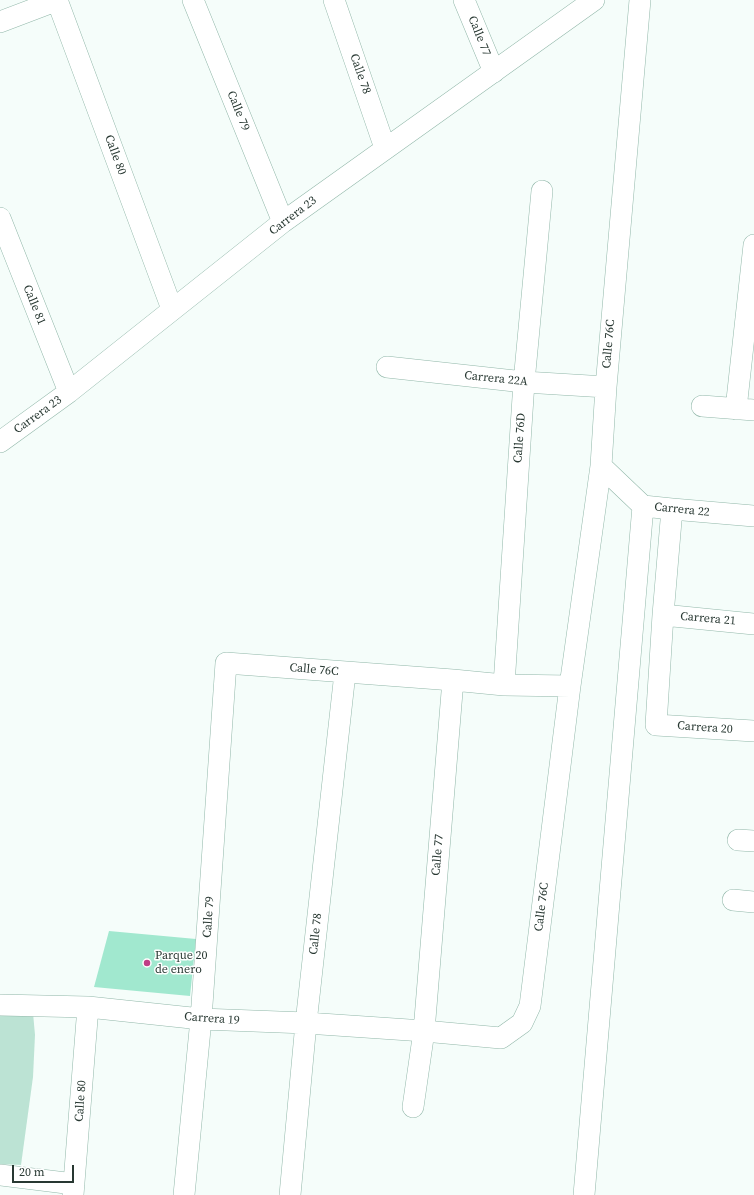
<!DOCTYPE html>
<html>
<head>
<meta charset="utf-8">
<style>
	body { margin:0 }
	#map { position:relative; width:754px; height:1195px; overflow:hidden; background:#f5fdfa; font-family:"Source Serif 4",serif }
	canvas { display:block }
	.scale { position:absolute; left:12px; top:1165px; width:62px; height:18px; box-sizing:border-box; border:2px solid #283832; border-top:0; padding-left:5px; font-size:12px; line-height:14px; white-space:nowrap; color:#283832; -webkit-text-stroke:3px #fff; paint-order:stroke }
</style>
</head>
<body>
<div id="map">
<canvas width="754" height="1195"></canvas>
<div class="scale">20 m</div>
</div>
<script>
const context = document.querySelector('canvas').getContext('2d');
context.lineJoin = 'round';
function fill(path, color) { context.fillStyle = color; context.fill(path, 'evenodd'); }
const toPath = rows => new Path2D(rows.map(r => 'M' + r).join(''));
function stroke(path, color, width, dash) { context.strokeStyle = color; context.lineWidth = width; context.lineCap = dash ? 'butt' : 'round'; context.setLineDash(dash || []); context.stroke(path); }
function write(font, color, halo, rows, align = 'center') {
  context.font = font + ' "Source Serif 4",serif'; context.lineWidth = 3; context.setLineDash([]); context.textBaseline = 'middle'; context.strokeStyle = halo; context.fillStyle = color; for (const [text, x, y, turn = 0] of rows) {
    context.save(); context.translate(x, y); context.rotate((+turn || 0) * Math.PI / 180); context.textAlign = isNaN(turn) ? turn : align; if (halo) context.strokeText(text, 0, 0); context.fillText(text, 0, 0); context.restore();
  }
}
fill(toPath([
	[109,931,196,939,190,996,94,987]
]), '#a1e8cf');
fill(toPath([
	[0,1010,33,1013,35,1035,33,1077,21,1165,0,1164]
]), '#bce3d4');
const street = toPath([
	[57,0,172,309],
	[193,0,283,222],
	[334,0,385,148],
	[464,0,494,72],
	[0,22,58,0],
	[0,218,69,392],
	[387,367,524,382,606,387],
	[702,406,754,410],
	[736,409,754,245],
	[0,442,69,392,283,222,594,0],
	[601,466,643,506,672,509,754,516],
	[672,509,663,615,656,725,754,731],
	[663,615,754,624],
	[504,685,524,382,542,191],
	[570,686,601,466,606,387,640,0],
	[738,840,754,841],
	[733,900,754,902],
	[0,1005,88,1007,201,1019,306,1023,424,1031,501,1038,522,1023,530,1006,570,686,504,685,453,680,226,663,201,1019,184,1195],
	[413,1107,424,1031,453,680],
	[0,1175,74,1184],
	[73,1195,88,1007],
	[290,1195,306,1023,345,673],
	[584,1195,643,506]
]);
stroke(street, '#91b7a9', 22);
stroke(street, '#fff', 21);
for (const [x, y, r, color] of [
	[147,963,4,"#c03e86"]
]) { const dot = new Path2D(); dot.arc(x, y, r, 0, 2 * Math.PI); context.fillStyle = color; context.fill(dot); stroke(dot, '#fff', 1.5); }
write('12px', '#283832', '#fff', [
	["Calle 77",479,36,68],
	["Calle 78",360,74,71],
	["Calle 79",238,111,68],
	["Calle 80",115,155,70],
	["Carrera 23",293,216,-37],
	["Calle 81",34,305,68],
	["Calle 76C",609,344,-85],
	["Carrera 22A",496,379,6],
	["Carrera 23",38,415,-36],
	["Calle 76D",520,438,-86],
	["Carrera 22",682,510,6],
	["Carrera 21",708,619,5],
	["Calle 76C",314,670,5],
	["Carrera 20",705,728,4],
	["Calle 77",438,855,-85],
	["Calle 76C",542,907,-83],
	["Calle 79",209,917,-86],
	["Calle 78",316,934,-84],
	["Carrera 19",212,1019,4],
	["Calle 80",81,1101,-86]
]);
write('12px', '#283832', '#fff', [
	["Parque 20",155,956],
	["de enero",155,970]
], 'left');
</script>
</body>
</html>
